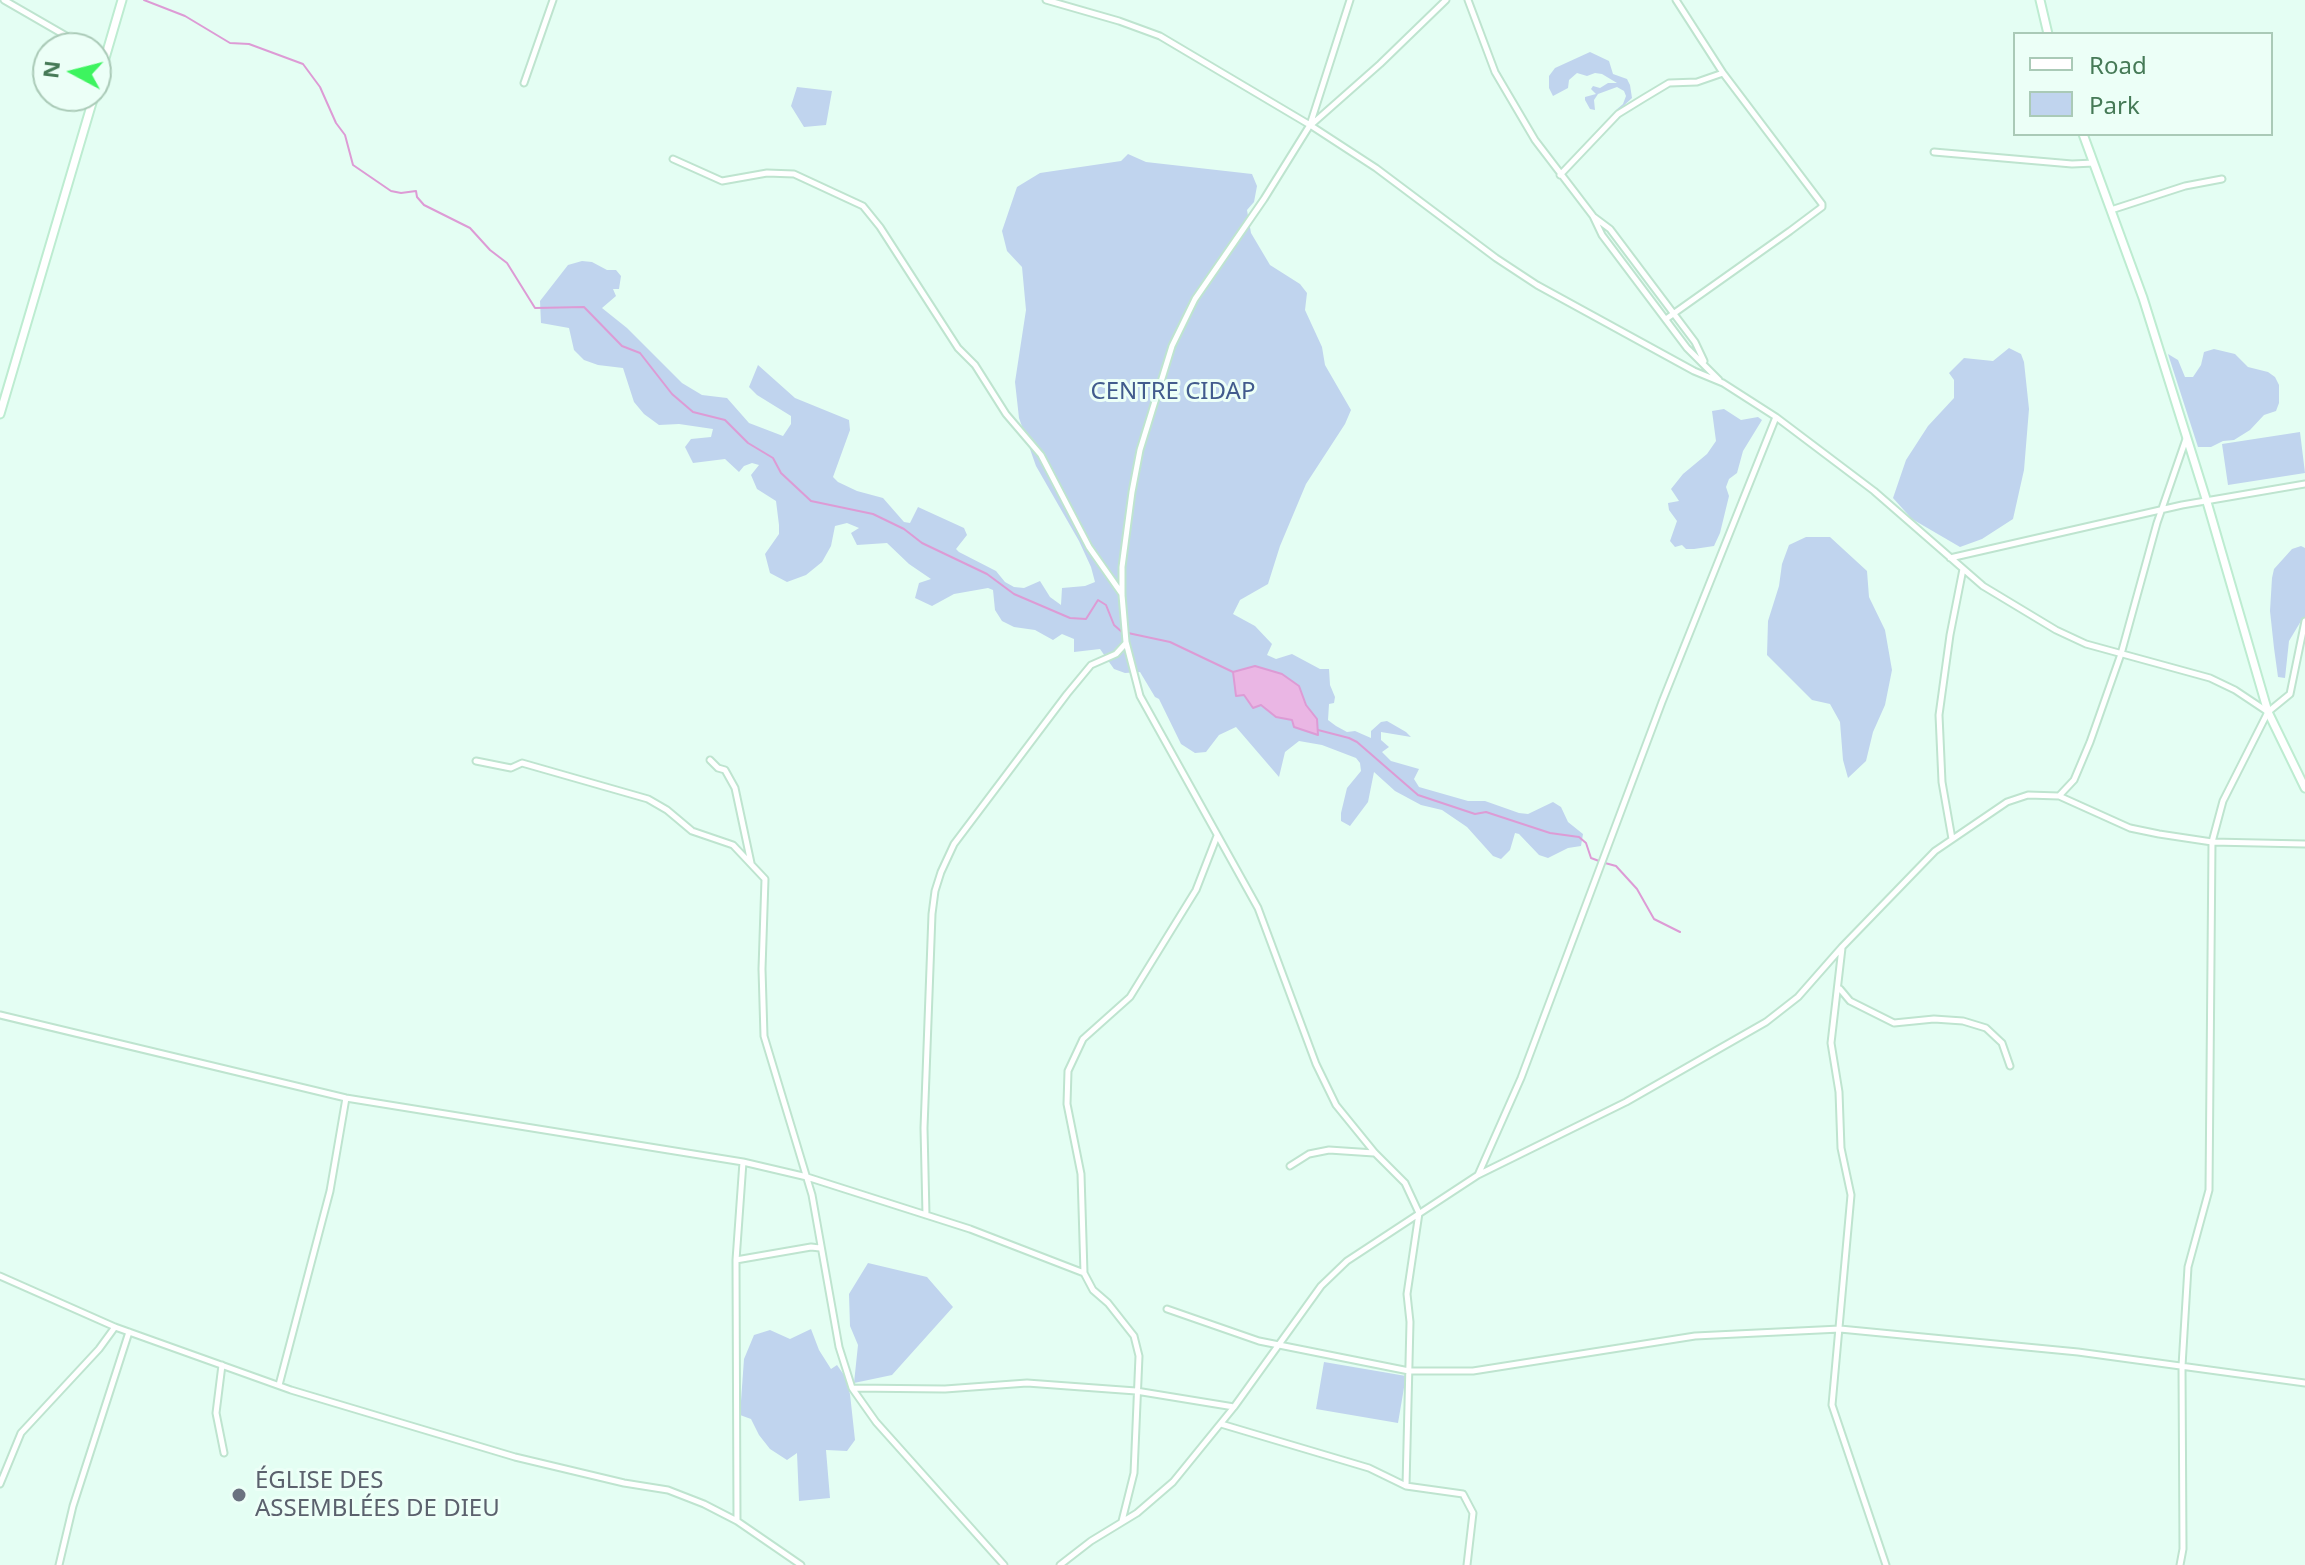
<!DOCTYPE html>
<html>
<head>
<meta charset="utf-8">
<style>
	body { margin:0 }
	#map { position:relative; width:2305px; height:1565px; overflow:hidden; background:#e4fef3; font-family:"Noto Sans",sans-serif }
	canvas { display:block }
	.legend { position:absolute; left:2013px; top:32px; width:260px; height:104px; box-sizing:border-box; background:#ecfff7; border:2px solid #aacab7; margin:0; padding:10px 14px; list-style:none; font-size:24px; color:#467a57 }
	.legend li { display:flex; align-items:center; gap:16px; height:40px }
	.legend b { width:40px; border:2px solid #aacab7 }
	.north { position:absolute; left:32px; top:32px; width:80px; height:80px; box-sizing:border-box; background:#ecfff7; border:2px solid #aacab7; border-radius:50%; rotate:277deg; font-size:22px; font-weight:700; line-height:32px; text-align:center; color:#467a57 }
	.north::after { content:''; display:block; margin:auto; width:28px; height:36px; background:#3df45f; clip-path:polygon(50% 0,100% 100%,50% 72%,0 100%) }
</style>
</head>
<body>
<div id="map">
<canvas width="2305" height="1565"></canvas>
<ul class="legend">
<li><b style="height:10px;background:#fff"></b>Road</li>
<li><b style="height:22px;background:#c0d4ee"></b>Park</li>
</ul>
<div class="north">N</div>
</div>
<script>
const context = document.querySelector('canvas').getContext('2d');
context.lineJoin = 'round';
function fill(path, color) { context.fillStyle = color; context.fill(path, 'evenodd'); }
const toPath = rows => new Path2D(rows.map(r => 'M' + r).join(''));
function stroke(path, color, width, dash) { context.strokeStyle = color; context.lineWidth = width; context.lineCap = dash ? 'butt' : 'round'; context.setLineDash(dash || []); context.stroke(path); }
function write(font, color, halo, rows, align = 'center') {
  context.font = font + ' "Noto Sans",sans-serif'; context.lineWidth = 6; context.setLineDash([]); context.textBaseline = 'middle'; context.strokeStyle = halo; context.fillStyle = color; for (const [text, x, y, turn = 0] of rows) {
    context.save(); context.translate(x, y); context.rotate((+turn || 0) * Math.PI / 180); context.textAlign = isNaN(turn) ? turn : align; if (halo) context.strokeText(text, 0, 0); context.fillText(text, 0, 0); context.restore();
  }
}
fill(toPath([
	[1590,52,1609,61,1613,74,1627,79,1630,85,1632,98,1619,110,1616,110,1623,104,1626,96,1624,91,1617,87,1598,94,1594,100,1595,110,1590,109,1585,100,1585,97,1596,94,1591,89,1593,86,1600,88,1608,83,1617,83,1602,74,1595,73,1587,76,1577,73,1569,80,1568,88,1553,96,1549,88,1549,76,1555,68],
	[797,87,832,91,826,125,804,127,791,106],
	[1128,154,1146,162,1252,174,1257,186,1254,202,1247,210,1251,233,1270,265,1300,284,1307,293,1305,310,1322,347,1325,365,1351,410,1345,424,1306,484,1280,546,1268,584,1240,600,1233,614,1255,626,1272,644,1267,655,1276,659,1292,654,1320,669,1329,669,1330,685,1335,697,1334,703,1329,704,1328,720,1336,726,1347,732,1355,731,1371,738,1371,731,1381,722,1387,721,1406,732,1411,737,1381,732,1381,740,1389,747,1382,752,1391,761,1419,769,1414,779,1419,787,1468,801,1485,801,1519,813,1528,814,1553,802,1561,807,1568,822,1583,834,1581,846,1568,848,1548,858,1539,855,1519,834,1515,833,1510,850,1501,859,1493,856,1467,827,1442,810,1421,805,1395,791,1374,772,1368,802,1350,826,1341,821,1341,813,1347,788,1361,771,1360,763,1356,758,1322,745,1299,741,1285,752,1279,777,1236,727,1219,735,1206,752,1195,753,1181,744,1159,699,1155,697,1140,672,1125,673,1114,669,1100,649,1074,652,1074,639,1062,634,1053,640,1035,630,1014,627,1002,621,995,610,993,590,988,588,954,594,932,606,915,598,919,583,931,579,909,564,887,543,857,545,851,533,859,528,847,523,835,526,831,546,822,562,806,575,787,582,770,573,765,554,779,534,779,525,776,501,757,489,751,475,759,465,752,463,744,466,739,472,725,459,693,463,685,447,691,439,711,437,713,429,679,424,659,425,644,414,634,402,623,368,598,365,584,360,574,350,569,328,541,323,540,301,568,265,582,261,592,262,607,270,616,270,621,276,619,289,613,289,616,296,602,308,627,328,682,383,702,395,727,398,749,423,783,436,791,424,791,416,757,395,749,387,758,365,795,398,849,420,850,430,833,477,838,482,857,491,883,498,904,522,910,523,918,507,964,528,967,535,956,549,959,552,996,571,1005,582,1014,587,1024,588,1040,581,1050,597,1061,605,1062,588,1085,586,1095,582,1091,567,1079,541,1036,466,1019,418,1015,382,1026,310,1022,267,1007,251,1002,231,1017,187,1040,173,1121,161],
	[2009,348,2021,354,2024,362,2029,409,2024,470,2013,519,1982,539,1960,547,1912,519,1893,498,1906,460,1928,426,1954,398,1954,380,1949,373,1964,358,1993,361],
	[2214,349,2235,354,2248,367,2268,372,2275,377,2279,385,2279,403,2276,411,2264,415,2250,430,2234,440,2223,441,2211,447,2198,447,2168,354,2178,360,2185,377,2193,377,2201,365,2204,352],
	[1724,409,1741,420,1758,417,1762,420,1743,451,1737,473,1729,479,1726,487,1729,496,1720,533,1714,546,1694,549,1686,549,1682,545,1675,547,1670,541,1677,521,1669,510,1668,503,1679,501,1671,489,1683,474,1707,454,1716,441,1712,411],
	[2300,432,2305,473,2228,485,2222,444],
	[1806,537,1830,537,1867,571,1869,597,1885,630,1892,670,1885,705,1873,732,1866,761,1848,778,1843,760,1840,722,1830,704,1812,700,1767,655,1768,621,1779,586,1782,564,1789,545],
	[2301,546,2305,548,2305,621,2301,621,2289,641,2285,678,2278,677,2274,648,2270,611,2272,578,2274,569,2292,549],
	[868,1263,927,1277,953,1307,892,1375,854,1383,858,1345,850,1326,849,1294],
	[811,1329,819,1350,831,1369,837,1365,844,1375,850,1394,855,1440,847,1451,826,1450,830,1498,799,1501,797,1453,787,1460,770,1449,759,1435,751,1419,740,1415,744,1359,754,1335,770,1330,790,1339],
	[1324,1362,1406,1376,1398,1423,1316,1409]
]), '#c0d4ee');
const water = toPath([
	[1255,666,1282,674,1299,686,1306,705,1317,719,1318,735,1294,727,1292,720,1276,717,1261,705,1253,708,1244,695,1236,696,1233,672,1255,666]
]);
fill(water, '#eab6e4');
stroke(water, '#dd9bd5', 2);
stroke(toPath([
	[144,0,185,16,230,43,249,44,303,64,320,87,336,123,345,135,353,165,391,191,401,193,416,191,417,197,424,205,470,228,490,250,507,263,535,308,584,307,622,346,640,353,672,394,693,412,725,420,748,443,773,458,781,473,811,501,873,514,904,529,922,543,987,574,1014,594,1070,618,1086,619,1098,600,1106,605,1114,625,1122,632],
	[1128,633,1170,642,1233,672],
	[1318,730,1349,738,1357,742,1418,795,1475,814,1486,812,1550,833,1579,837,1586,843,1591,858,1599,861],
	[1605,863,1616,866,1637,889,1654,919,1680,932]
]), '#dd9bd5', 2);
const minor = toPath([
	[4,0,87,48],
	[1046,0,1119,21,1160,36,1310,125,1376,168,1496,258,1537,285,1694,371,1723,383,1776,417,1874,491,1983,586,2056,630,2086,644,2210,678,2235,690,2268,712],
	[1350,0,1310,125,1264,199,1195,299,1172,346,1140,450,1132,492,1122,567,1122,595,1126,642,1140,696,1258,908,1316,1064,1336,1105,1375,1153,1405,1183,1419,1213,1407,1294,1410,1322,1406,1486],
	[1468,0,1495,72,1535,140,1593,216,1602,235,1687,348,1719,380],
	[96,53,105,58],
	[524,83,553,0],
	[1311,125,1380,64,1446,0],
	[1934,152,2072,164,2094,163],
	[673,159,722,181,767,173,794,174,863,206,880,227,958,348,975,365,1006,414,1041,455,1089,547,1122,594],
	[1560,175,1618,114,1644,98,1669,83,1697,82,1723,73],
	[2111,210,2185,186,2222,179],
	[1594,217,1610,229,1695,342,1704,361],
	[1666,319,1790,231,1822,207,1822,204,1723,73,1676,0],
	[1950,558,2182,505,2305,484],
	[710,760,718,768,725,770,735,788,751,863],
	[476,761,511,768,522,763,648,799,667,810,692,831,733,845,765,879,762,969,764,1036,812,1195,839,1347,852,1388,876,1422,1004,1565],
	[2059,796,2074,780,2090,742,2121,654,2157,523,2186,439],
	[1952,839,1942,782,1939,715,1950,635,1963,569],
	[1842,948,1831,1043,1839,1092,1841,1148,1851,1195,1832,1405,1886,1565],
	[1840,989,1850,1001,1894,1023,1934,1019,1963,1021,1986,1028,2002,1043,2010,1066],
	[0,1015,346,1098,743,1162,807,1177,970,1229,1084,1273],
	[1290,1166,1309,1154,1329,1150,1374,1153],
	[1478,1175,1521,1078,1662,702,1776,417],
	[926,1215,924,1128,932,914,935,891,941,872,954,844,1067,694,1091,665,1116,654,1126,643],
	[736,1260,811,1247,820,1248],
	[0,1276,115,1327,291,1390,515,1457,624,1483,668,1490,704,1504,737,1521,801,1565],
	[1167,1309,1259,1341,1409,1371,1473,1371,1695,1336,1840,1329,2078,1352,2305,1383],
	[222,1365,216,1413,224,1453],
	[279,1385,330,1191,346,1098],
	[852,1388,945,1389,1027,1383,1136,1391,1234,1407],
	[1221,1424,1369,1468,1406,1486,1463,1494,1473,1513,1467,1565],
	[0,1484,21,1433,99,1349,115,1327],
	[737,1521,736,1260,743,1162],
	[1122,1521,1134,1473,1139,1356,1134,1336,1108,1303,1093,1290,1084,1273,1081,1174,1067,1104,1068,1071,1083,1039,1130,997,1196,890,1217,836],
	[59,1565,73,1506,129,1332],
	[1060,1565,1091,1541,1137,1513,1173,1482,1234,1407,1321,1286,1347,1261,1478,1175,1626,1102,1766,1022,1798,997,1842,947,1935,851,2007,802,2028,795,2059,796,2130,828,2159,834,2212,842,2305,844],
	[2180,1565,2183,1549,2182,1366,2188,1267,2209,1190,2212,842,2223,801,2268,712,2290,694,2305,621]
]);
const secondary = toPath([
	[2040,0,2048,34],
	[96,89,122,0],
	[2083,134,2143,298,2207,502,2268,712,2305,788],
	[0,414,94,96]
]);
stroke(minor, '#bee4cf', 9);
stroke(secondary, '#bdecd1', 11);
stroke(minor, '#fff', 5);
stroke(secondary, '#fff', 7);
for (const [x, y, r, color] of [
	[239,1495,8,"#6b7280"]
]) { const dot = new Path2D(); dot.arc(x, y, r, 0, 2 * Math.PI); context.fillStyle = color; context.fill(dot); stroke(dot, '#ecfff7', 3); }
write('24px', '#425b8d', '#ecfff7', [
	["CENTRE CIDAP",1173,392]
]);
write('24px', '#5b616d', '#ecfff7', [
	["ÉGLISE DES",255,1481],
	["ASSEMBLÉES DE DIEU",255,1509]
], 'left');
</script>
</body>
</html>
